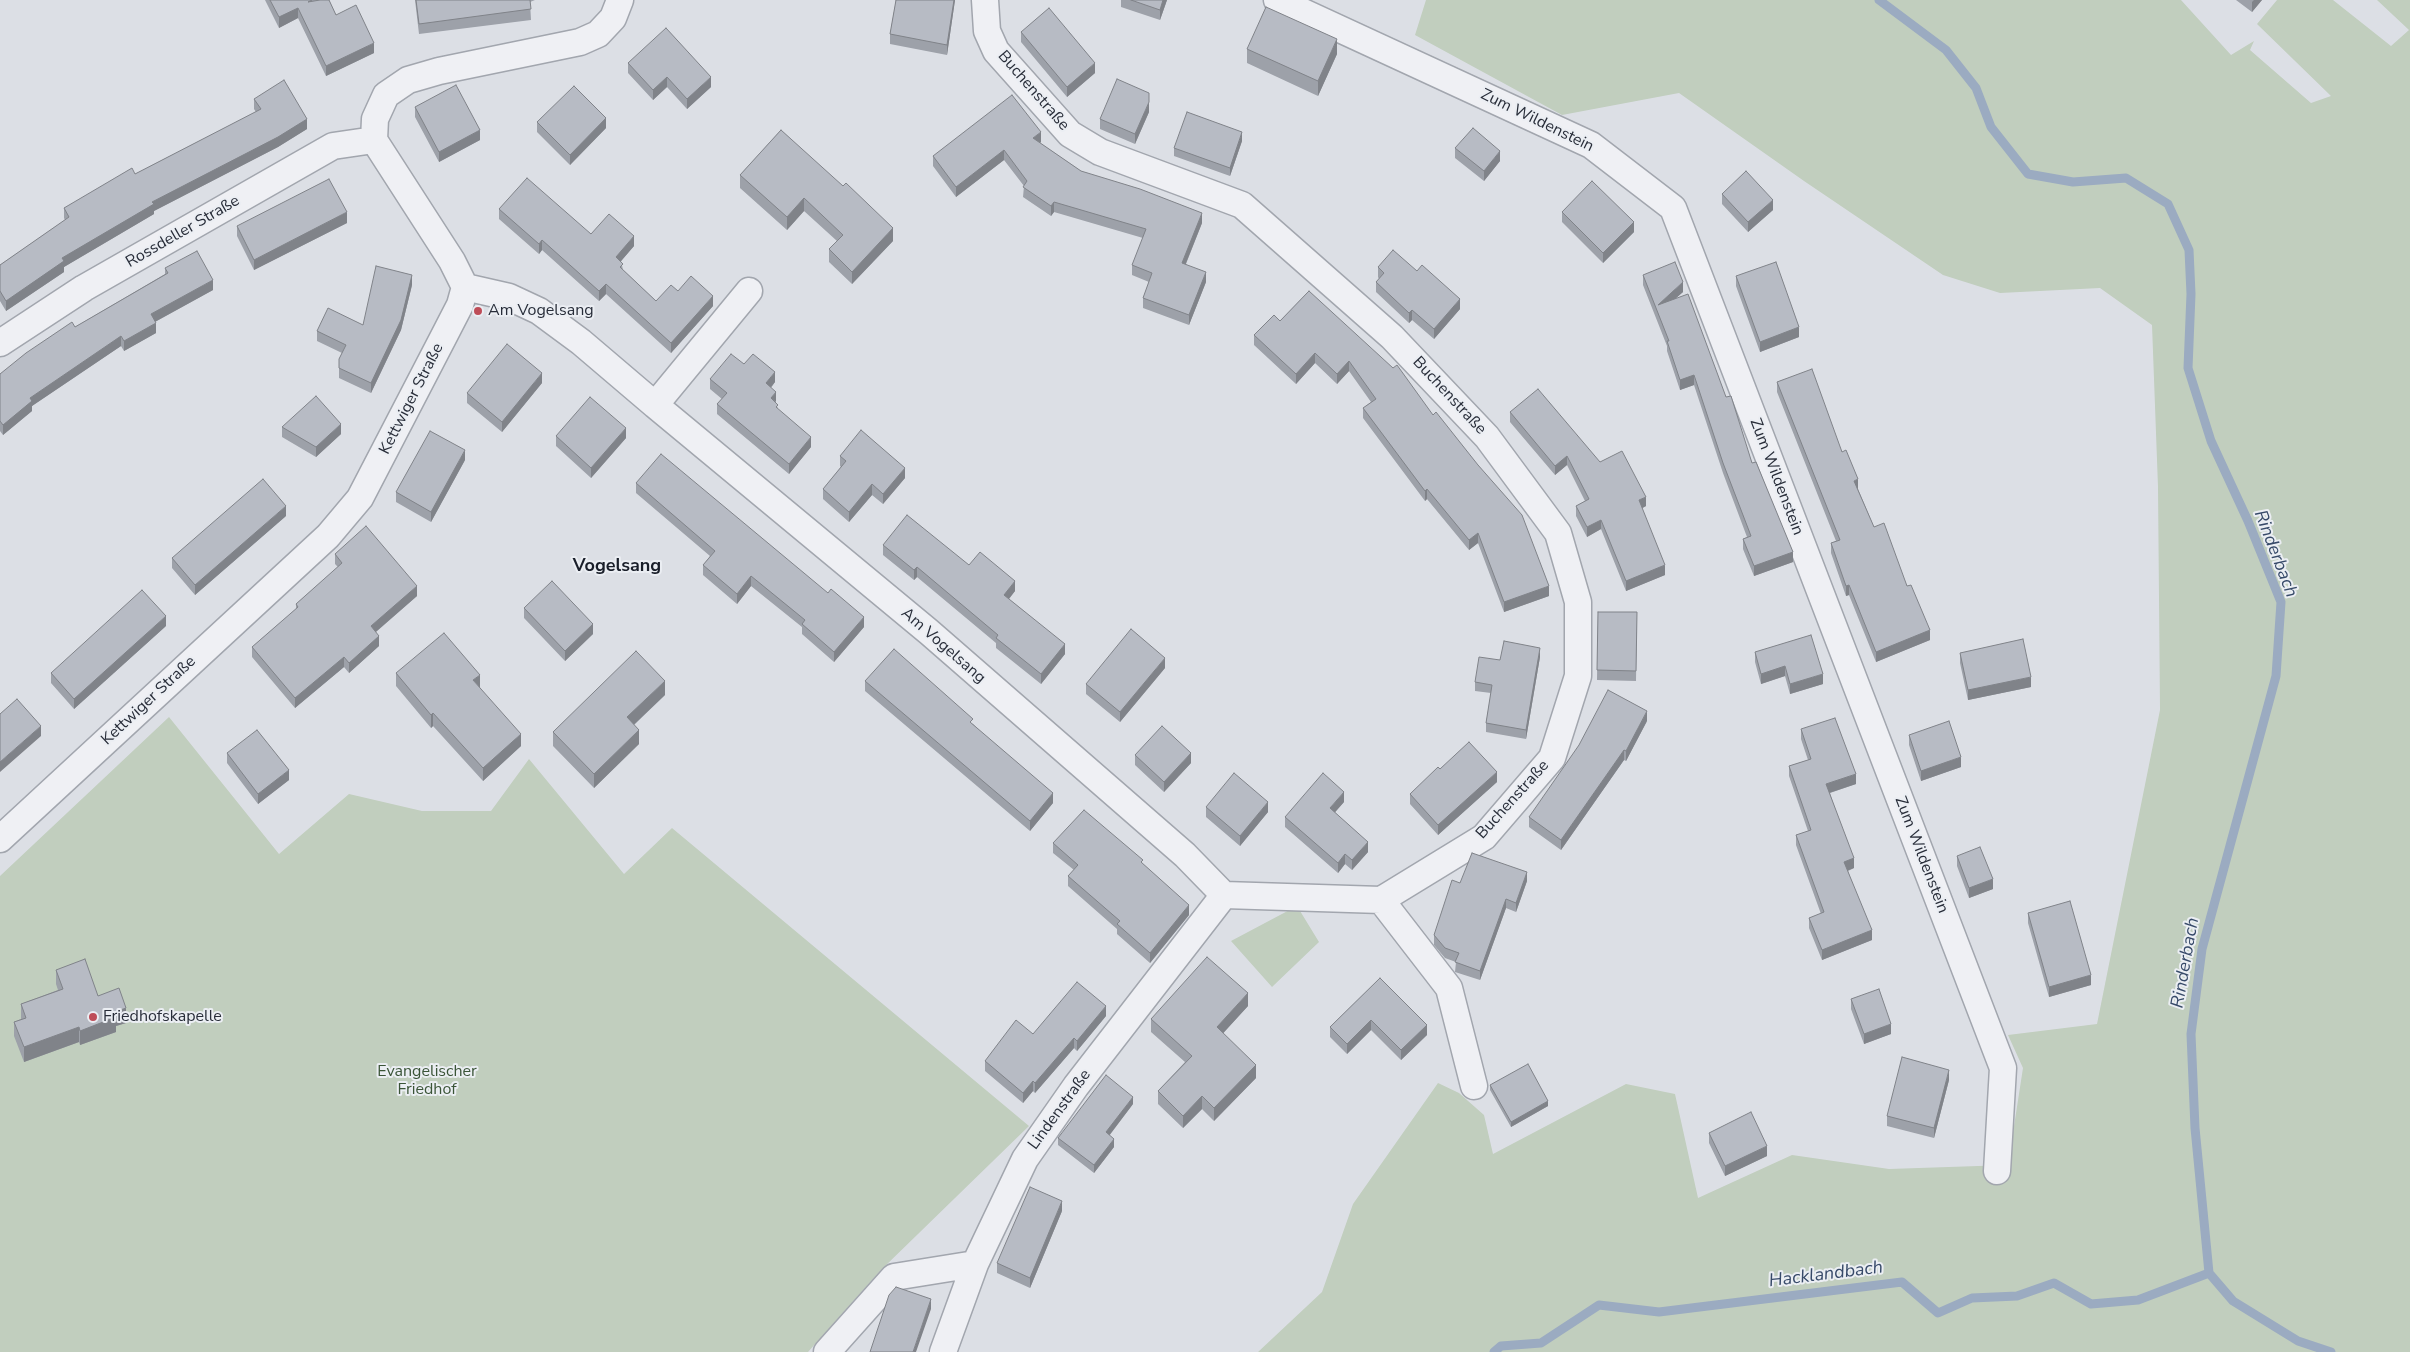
<!DOCTYPE html>
<html>
<head>
<meta charset="utf-8">
<style>
	body { margin:0 }
	canvas { display:block; background:#dcdfe5 }
</style>
</head>
<body>
<canvas width="2410" height="1352"></canvas>
<script>
const context = document.querySelector('canvas').getContext('2d');
context.lineJoin = 'round';
function fill(path, color) { context.fillStyle = color; context.fill(path, 'evenodd'); }
const toPath = rows => new Path2D(rows.map(r => 'M' + r).join(''));
function stroke(path, color, width, dash) { context.strokeStyle = color; context.lineWidth = width; context.lineCap = dash ? 'butt' : 'round'; context.setLineDash(dash || []); context.stroke(path); }
function write(font, color, halo, rows, align = 'center') {
  context.font = font + ' "Nunito Sans",sans-serif'; context.lineWidth = 4; context.setLineDash([]); context.textBaseline = 'middle'; context.strokeStyle = halo; context.fillStyle = color; for (const [text, x, y, turn = 0] of rows) {
    context.save(); context.translate(x, y); context.rotate((+turn || 0) * Math.PI / 180); context.textAlign = isNaN(turn) ? turn : align; if (halo) context.strokeText(text, 0, 0); context.fillText(text, 0, 0); context.restore();
  }
}
fill(toPath([
	[1426,0,2181,0,2231,55,2254,41,2250,50,2311,103,2331,96,2257,24,2277,0,2333,0,2391,46,2409,30,2377,0,2410,0,2410,1352,1258,1352,1322,1292,1353,1204,1438,1083,1459,1093,1484,1115,1493,1154,1626,1084,1675,1094,1698,1198,1792,1155,1889,1169,2008,1165,2023,1068,2008,1035,2097,1024,2160,710,2158,487,2152,325,2100,288,2000,293,1943,275,1804,181,1679,93,1562,115,1415,35],
	[169,717,279,854,349,794,422,811,491,811,529,759,624,874,672,828,1029,1126,881,1270,808,1352,0,1352,0,876],
	[1297,906,1319,942,1272,987,1231,941]
]), '#c1cebe');
stroke(toPath([
	[1879,0,1946,50,1976,88,1991,127,2028,174,2073,182,2126,178,2168,204,2189,250,2191,294,2188,368,2211,441,2248,521,2281,602,2276,676,2202,949,2191,1034,2195,1128,2209,1273,2233,1301,2298,1341,2331,1352],
	[1494,1352,1501,1346,1541,1343,1599,1305,1659,1312,1902,1282,1938,1313,1972,1298,2017,1296,2054,1283,2091,1304,2138,1300,2209,1273]
]), '#9babc1', 9);
const minor = toPath([
	[985,0,987,31,996,51,1070,134,1100,152,1242,205,1392,337,1487,437,1558,533,1578,602,1578,676,1552,758,1484,837,1381,900,1224,895],
	[1277,0,1591,145,1673,208,2003,1068,1997,1171],
	[465,287,509,297,539,311,581,342,655,405],
	[749,291,655,405,929,632,1185,855,1224,895],
	[0,343,84,288,333,146,374,140],
	[0,839,328,536,360,498,443,338,460,305,465,287,452,261,374,140,375,119,386,95,408,80,439,71,580,42,598,34,613,18,620,0],
	[1381,900,1449,988,1474,1086],
	[827,1352,894,1277,975,1264],
	[943,1352,975,1264,1025,1159,1076,1086,1224,895]
]);
stroke(minor, '#a2a6ae', 29);
stroke(minor, '#eff0f4', 26);
fill(toPath([
	[265,0,329,0,336,15,374,53,326,76,298,18,279,28],
	[415,0,535,0,530,2,531,20,419,34],
	[896,0,955,0,947,55,890,44,890,34],
	[1121,0,1167,0,1160,20,1121,7],
	[2236,0,2262,0,2252,12],
	[1021,32,1095,73,1067,97,1021,42],
	[1247,49,1337,54,1318,96,1247,63],
	[628,63,711,87,687,109,667,87,653,100,628,73],
	[254,99,307,129,278,147,154,211,154,214,64,267,64,272,6,311,0,301,0,265,65,220,64,218,64,208,135,174,256,112,254,109],
	[415,107,480,140,439,162,415,117],
	[1149,112,1135,144,1100,129,1100,119],
	[537,122,606,128,570,165,537,132],
	[781,130,893,241,852,284,829,262,829,249,837,241,804,211,787,230,740,188,740,175],
	[1242,141,1230,176,1174,156,1174,148],
	[1041,142,1040,143,1081,171,1202,223,1186,264,1206,282,1189,325,1143,308,1143,298,1149,282,1132,275,1132,265,1143,238,1054,212,1051,216,1023,197,1024,186,1004,160,956,197,933,166,933,156],
	[1455,148,1500,161,1484,181,1455,158],
	[1722,194,1773,210,1748,232,1722,204],
	[499,209,634,246,621,261,623,270,656,301,678,291,713,306,671,353,606,294,599,301,542,250,539,254,499,219],
	[1562,212,1634,232,1603,263,1562,222],
	[347,223,254,270,237,236,237,226],
	[1378,267,1417,271,1460,309,1434,339,1412,320,1409,323,1376,292,1376,282,1379,279,1378,277],
	[165,268,213,290,155,322,156,333,124,351,121,346,32,406,32,411,3,435,0,431,0,374,75,327,165,274],
	[1643,275,1683,292,1676,298,1726,397,1752,463,1793,562,1754,576,1743,549,1743,539,1747,537,1723,473,1694,385,1680,390,1667,351,1667,346,1643,285],
	[1736,276,1799,337,1760,352,1736,286],
	[412,285,401,330,371,393,339,378,339,359,342,353,317,341,317,331,363,325],
	[1309,291,1549,596,1504,612,1478,543,1469,550,1427,499,1425,501,1363,418,1363,408,1371,402,1349,371,1337,384,1315,363,1296,384,1254,345,1254,335,1280,321],
	[744,364,775,382,771,388,778,409,811,447,789,474,717,414,717,404,722,399,710,389,710,379],
	[1777,382,1842,452,1858,489,1874,527,1907,586,1930,640,1876,662,1849,595,1846,596,1831,553,1831,543,1836,541,1777,392],
	[542,383,502,432,467,403,467,393],
	[1510,412,1600,462,1646,506,1642,508,1665,575,1626,591,1601,529,1587,537,1576,516,1576,506,1585,501,1567,465,1555,475,1510,422],
	[282,427,341,434,316,457,282,437],
	[556,436,626,438,591,478,556,446],
	[840,456,905,478,883,504,872,495,849,522,823,499,823,489,841,467,840,466],
	[465,460,431,522,396,502,396,492],
	[636,483,864,627,834,662,802,634,802,627,751,586,737,604,703,575,703,565,710,556,636,493],
	[286,516,195,595,172,568,172,558],
	[883,545,969,565,1015,591,1009,599,1065,654,1041,684,996,648,996,643,917,577,914,580,883,555],
	[335,554,417,596,376,632,379,646,349,673,344,667,295,708,252,657,252,647,296,609,296,604,338,567,335,564],
	[524,608,593,634,565,661,524,618],
	[1598,612,1637,612,1636,681,1597,680],
	[166,626,74,709,51,683,51,673],
	[1755,652,1823,684,1790,694,1785,676,1761,684,1755,662],
	[1960,653,2031,687,1968,700,1960,663],
	[1540,657,1526,739,1486,732,1486,723,1491,693,1475,691,1475,682,1500,660],
	[1165,668,1120,722,1086,694,1086,684],
	[396,673,480,688,521,746,483,781,433,726,431,728,396,686],
	[865,681,973,724,1053,803,1030,831,865,691],
	[665,695,634,725,639,744,594,788,553,746,553,732],
	[1647,721,1626,761,1624,760,1561,850,1529,827,1529,817],
	[1801,729,1856,784,1830,793,1854,868,1848,871,1872,940,1822,960,1809,928,1809,918,1821,914,1796,845,1796,835,1808,831,1789,776,1789,766,1808,760,1801,739],
	[1909,735,1961,767,1921,781,1909,745],
	[227,753,289,780,258,804,227,763],
	[1135,755,1191,763,1164,792,1135,765],
	[1440,769,1497,782,1438,835,1410,804,1410,794],
	[1344,802,1335,812,1368,852,1352,870,1345,864,1338,873,1285,827,1285,817],
	[1206,807,1268,812,1240,846,1206,817],
	[1053,843,1143,864,1189,915,1150,963,1117,934,1117,929,1068,886,1068,876,1074,870,1053,853],
	[1957,856,1993,889,1969,898,1957,866],
	[1527,881,1516,912,1506,908,1480,980,1455,972,1456,962,1445,958,1434,945,1434,935,1460,883],
	[2028,913,2091,985,2049,997,2028,923],
	[56,970,98,996,126,1023,116,1026,116,1032,80,1045,79,1042,24,1062,14,1036,14,1022,21,1019,21,1004,58,990,56,984],
	[1380,978,1427,1035,1401,1060,1371,1030,1347,1054,1330,1037,1330,1027],
	[1851,999,1891,1034,1864,1044,1851,1009],
	[1248,1006,1223,1033,1256,1078,1214,1121,1202,1109,1183,1128,1158,1104,1158,1091,1185,1062,1151,1032,1151,1019],
	[1106,1016,1077,1051,1074,1048,1035,1093,1033,1091,1023,1103,985,1071,985,1061,1033,1034],
	[1949,1080,1934,1138,1887,1126,1887,1116],
	[1490,1085,1548,1106,1511,1127,1490,1090],
	[1133,1104,1109,1135,1114,1147,1094,1173,1058,1145,1058,1138],
	[1709,1133,1767,1156,1725,1176,1709,1143],
	[1062,1211,1030,1288,997,1273,997,1263]
]), '#9da1a9');
fill(toPath([
	[954,0,955,0,947,55,947,45],
	[1163,0,1167,0,1160,20,1160,10],
	[2254,0,2262,0,2252,12,2252,2],
	[298,8,298,18,279,28,279,17],
	[1337,39,1337,54,1318,96,1318,81],
	[374,43,374,53,326,76,326,66],
	[1095,63,1095,73,1067,97,1067,87],
	[667,77,667,87,653,100,653,90],
	[711,77,711,87,687,109,687,99],
	[1149,102,1149,112,1135,144,1135,134],
	[606,118,606,128,570,165,570,155],
	[307,119,307,129,278,147,154,211,154,214,64,267,64,272,6,311,6,301,62,258,152,202],
	[480,130,480,140,439,162,439,152],
	[1041,132,1041,142,1033,148,1033,138],
	[1242,132,1242,141,1230,176,1230,168],
	[1004,150,1004,160,956,197,956,187],
	[1500,151,1500,161,1484,181,1484,171],
	[804,198,804,211,787,230,787,217],
	[1773,200,1773,210,1748,232,1748,222],
	[1054,202,1054,212,1051,216,1051,206],
	[347,212,347,223,254,270,254,260],
	[1202,213,1202,223,1182,273,1182,263],
	[1634,222,1634,232,1603,263,1603,253],
	[893,228,893,241,852,284,852,272],
	[634,236,634,246,616,267,616,257],
	[542,240,542,250,539,254,539,244],
	[1206,272,1206,282,1189,325,1189,315],
	[412,275,412,285,401,330,371,393,371,383],
	[213,280,213,290,151,324,151,314],
	[1683,282,1683,292,1658,314,1658,305],
	[606,284,606,294,599,301,599,291],
	[713,296,713,306,671,353,671,343],
	[1460,299,1460,309,1434,339,1434,329],
	[1412,310,1412,320,1409,323,1409,313],
	[156,323,156,333,124,351,124,341],
	[1799,327,1799,337,1760,352,1760,342],
	[121,336,121,346,32,406,32,411,3,435,3,425,30,398],
	[1315,353,1315,363,1296,384,1296,374],
	[1349,361,1349,371,1337,384,1337,374],
	[775,372,775,382,766,393,766,383],
	[542,373,542,383,502,432,502,422],
	[1694,375,1694,385,1680,390,1680,380],
	[776,392,776,402,771,398],
	[341,424,341,434,316,457,316,447],
	[626,428,626,438,591,478,591,468],
	[811,437,811,447,789,474,789,464],
	[465,450,465,460,431,522,431,512],
	[1567,456,1567,465,1555,475,1555,466],
	[905,468,905,478,883,504,883,494],
	[1858,479,1858,489,1854,491,1854,481],
	[872,484,872,495,849,522,849,512],
	[1427,489,1427,499,1425,501,1425,491],
	[1646,497,1646,506,1639,510,1639,500],
	[286,506,286,516,195,595,195,585],
	[1601,520,1601,529,1587,537,1587,527],
	[1478,533,1478,543,1469,550,1469,540],
	[1793,552,1793,562,1754,576,1754,566],
	[1665,565,1665,575,1626,591,1626,581],
	[917,567,917,577,914,580,914,570],
	[751,576,751,586,737,604,737,594],
	[1015,581,1015,591,1004,605,1004,595],
	[1849,585,1849,595,1846,596,1846,586],
	[417,586,417,596,371,636,371,626],
	[1549,586,1549,596,1504,612,1504,602],
	[166,616,166,626,74,709,74,699],
	[864,617,864,627,834,662,834,652],
	[593,624,593,634,565,661,565,651],
	[1930,630,1930,640,1876,662,1876,652],
	[379,636,379,646,349,673,349,663],
	[1065,644,1065,654,1041,684,1041,674],
	[1540,648,1540,657,1526,739,1526,730],
	[344,657,344,667,295,708,295,698],
	[1165,658,1165,668,1120,722,1120,712],
	[1785,666,1785,676,1761,684,1761,674],
	[1823,674,1823,684,1790,694,1790,684],
	[480,675,480,688,473,680],
	[2031,677,2031,687,1968,700,1968,690],
	[665,681,665,695,627,731,627,717],
	[1647,711,1647,721,1626,761,1626,751],
	[433,713,433,726,431,728,431,715],
	[41,726,41,736,0,772,0,762],
	[639,730,639,744,594,788,594,774],
	[521,734,521,746,483,781,483,768],
	[1624,750,1624,760,1561,850,1561,840],
	[1191,753,1191,763,1164,792,1164,782],
	[1961,757,1961,767,1921,781,1921,771],
	[289,770,289,780,258,804,258,794],
	[1497,772,1497,782,1438,835,1438,825],
	[1856,774,1856,784,1826,794,1826,784],
	[1344,792,1344,802,1330,818,1330,808],
	[1053,793,1053,803,1030,831,1030,821],
	[1268,802,1268,812,1240,846,1240,836],
	[1368,842,1368,852,1352,870,1352,860],
	[1345,854,1345,864,1338,873,1338,863],
	[1854,858,1854,868,1844,872,1844,862],
	[1527,872,1527,881,1516,912,1516,903],
	[1993,879,1993,889,1969,898,1969,888],
	[1506,899,1506,908,1480,980,1480,971],
	[1189,905,1189,915,1150,963,1150,953],
	[1872,930,1872,940,1822,960,1822,950],
	[2091,975,2091,985,2049,997,2049,987],
	[1248,993,1248,1006,1217,1040,1217,1027],
	[1106,1006,1106,1016,1077,1051,1077,1041],
	[126,1008,126,1023,116,1026,116,1032,80,1045,80,1031,115,1012],
	[1371,1020,1371,1030,1347,1054,1347,1044],
	[1891,1024,1891,1034,1864,1044,1864,1034],
	[1427,1025,1427,1035,1401,1060,1401,1050],
	[79,1027,79,1042,24,1062,24,1047],
	[1074,1038,1074,1048,1035,1093,1035,1083],
	[1256,1065,1256,1078,1214,1121,1214,1108],
	[1949,1070,1949,1080,1934,1138,1934,1128],
	[1033,1081,1033,1091,1023,1103,1023,1093],
	[1202,1096,1202,1109,1183,1128,1183,1116],
	[1133,1097,1133,1104,1106,1140,1106,1132],
	[1548,1101,1548,1106,1511,1127,1511,1122],
	[1114,1139,1114,1147,1094,1173,1094,1165],
	[1767,1146,1767,1156,1725,1176,1725,1166],
	[1062,1201,1062,1211,1030,1288,1030,1278],
	[931,1299,931,1309,916,1352,913,1352]
]), '#808389');
const building = toPath([
	[270,0,312,0,308,2,320,0,329,0,336,15,356,5,374,43,326,66,298,8,279,17,270,0],
	[416,0,530,0,531,9,419,24,416,0],
	[896,0,954,0,947,45,890,34,896,0],
	[1131,0,1163,0,1160,10,1131,0],
	[1266,7,1337,39,1318,81,1247,49,1266,7],
	[1049,8,1095,63,1067,87,1021,32,1049,8],
	[666,28,711,77,687,99,667,77,653,90,628,63,666,28],
	[1117,79,1149,93,1149,102,1135,134,1100,119,1117,79],
	[284,80,307,119,278,137,152,202,154,204,62,258,64,261,6,301,0,291,0,265,69,217,64,208,132,168,135,174,261,109,254,99,284,80],
	[456,85,480,130,439,152,415,107,456,85],
	[574,86,606,118,570,155,537,122,574,86],
	[1012,95,1041,132,1033,138,1081,171,1140,189,1202,213,1182,263,1206,272,1189,315,1143,298,1152,273,1132,265,1146,229,1054,202,1051,206,1023,187,1027,181,1004,150,956,187,933,156,1012,95],
	[1187,112,1242,132,1230,168,1174,148,1187,112],
	[1473,128,1500,151,1484,171,1455,148,1473,128],
	[781,130,843,186,846,183,893,228,852,272,829,249,843,235,804,198,787,217,740,175,781,130],
	[1746,171,1773,200,1748,222,1722,194,1746,171],
	[527,178,591,234,609,214,634,236,616,257,623,264,620,267,656,301,671,285,678,291,691,276,713,296,671,343,606,284,599,291,542,240,539,244,499,209,527,178],
	[329,179,347,212,254,260,237,226,329,179],
	[1592,181,1634,222,1603,253,1562,212,1592,181],
	[1393,250,1417,271,1422,265,1460,299,1434,329,1412,310,1409,313,1376,282,1384,273,1378,267,1393,250],
	[197,251,213,280,151,314,156,323,124,341,121,336,30,398,32,401,3,425,0,421,0,374,26,353,72,322,75,327,168,273,165,268,197,251],
	[1675,262,1683,282,1658,305,1688,294,1726,397,1731,396,1752,463,1756,462,1793,552,1754,566,1743,539,1751,536,1723,463,1694,375,1680,380,1667,341,1669,341,1643,275,1675,262],
	[1776,262,1799,327,1760,342,1736,276,1776,262],
	[376,266,412,275,401,320,371,383,339,368,339,359,346,345,317,331,328,308,363,325,376,266],
	[1309,291,1393,368,1397,365,1433,415,1436,412,1478,465,1522,515,1549,586,1504,602,1478,533,1469,540,1427,489,1425,491,1363,408,1376,399,1349,361,1337,374,1315,353,1296,374,1254,335,1274,315,1280,321,1309,291],
	[507,344,542,373,502,422,467,393,507,344],
	[731,354,744,364,753,354,775,372,766,383,776,392,771,398,778,405,776,407,811,437,789,464,717,404,727,393,710,379,731,354],
	[1812,369,1842,452,1846,450,1858,479,1854,481,1874,527,1884,523,1907,586,1911,585,1930,630,1876,652,1849,585,1846,586,1831,543,1840,540,1777,382,1812,369],
	[1538,389,1600,462,1622,451,1646,497,1639,500,1665,565,1626,581,1601,520,1587,527,1576,506,1589,499,1567,456,1555,466,1510,412,1538,389],
	[316,396,341,424,316,447,282,427,316,396],
	[590,397,626,428,591,468,556,436,590,397],
	[861,430,905,468,883,494,872,484,849,512,823,489,846,461,840,456,861,430],
	[430,431,465,450,431,512,396,492,430,431],
	[661,454,828,593,831,589,864,617,834,652,802,624,805,620,751,576,737,594,703,565,715,551,636,483,661,454],
	[263,479,286,506,195,585,172,558,263,479],
	[907,515,969,565,980,552,1015,581,1004,595,1065,644,1041,674,996,638,998,635,917,567,914,570,883,545,907,515],
	[366,526,417,586,371,626,379,636,349,663,344,657,295,698,252,647,298,607,296,604,342,563,335,554,366,526],
	[552,581,593,624,565,651,524,608,552,581],
	[142,590,166,616,74,699,51,673,142,590],
	[1598,612,1637,612,1636,671,1597,670,1598,612],
	[1131,629,1165,658,1120,712,1086,684,1131,629],
	[444,633,480,675,473,680,521,734,483,768,433,713,431,715,396,673,444,633],
	[1811,635,1823,674,1790,684,1785,666,1761,674,1755,652,1811,635],
	[2023,639,2031,677,1968,690,1960,653,2023,639],
	[1504,641,1540,648,1526,730,1486,723,1492,685,1475,682,1479,657,1500,660,1504,641],
	[894,649,973,719,970,722,1053,793,1030,821,865,681,894,649],
	[636,651,665,681,627,717,639,730,594,774,553,732,636,651],
	[1608,690,1647,711,1626,751,1624,750,1561,840,1529,817,1579,745,1608,690],
	[17,699,41,726,0,762,0,714,17,699],
	[1835,718,1856,774,1826,784,1854,858,1844,862,1872,930,1822,950,1809,918,1824,912,1796,835,1811,830,1789,766,1811,759,1801,729,1835,718],
	[1949,721,1961,757,1921,771,1909,735,1949,721],
	[1162,726,1191,753,1164,782,1135,755,1162,726],
	[257,730,289,770,258,794,227,753,257,730],
	[1469,742,1497,772,1438,825,1410,794,1438,767,1440,769,1469,742],
	[1234,773,1268,802,1240,836,1206,807,1234,773],
	[1323,773,1344,792,1330,808,1368,842,1352,860,1345,854,1338,863,1285,817,1323,773],
	[1084,810,1143,860,1141,862,1189,905,1150,953,1117,924,1120,921,1068,876,1078,865,1053,843,1084,810],
	[1980,847,1993,879,1969,888,1957,856,1980,847],
	[1472,853,1527,872,1516,903,1506,899,1480,971,1455,962,1459,953,1445,948,1434,935,1452,880,1460,883,1472,853],
	[2070,901,2091,975,2049,987,2028,913,2070,901],
	[1207,957,1248,993,1217,1027,1256,1065,1214,1108,1202,1096,1183,1116,1158,1091,1192,1056,1151,1019,1207,957],
	[85,959,98,996,119,988,126,1008,115,1012,116,1017,80,1031,79,1027,24,1047,14,1022,26,1018,21,1004,63,989,56,970,85,959],
	[1380,978,1427,1025,1401,1050,1371,1020,1347,1044,1330,1027,1380,978],
	[1077,982,1106,1006,1077,1041,1074,1038,1035,1083,1033,1081,1023,1093,985,1061,1016,1020,1033,1034,1077,982],
	[1879,989,1891,1024,1864,1034,1851,999,1879,989],
	[1902,1057,1949,1070,1934,1128,1887,1116,1902,1057],
	[1528,1064,1548,1101,1511,1122,1490,1085,1528,1064],
	[1106,1075,1133,1097,1106,1132,1114,1139,1094,1165,1058,1138,1106,1075],
	[1751,1112,1767,1146,1725,1166,1709,1133,1751,1112],
	[1030,1187,1062,1201,1030,1278,997,1263,1030,1187],
	[896,1287,931,1299,913,1352,870,1352,889,1295,896,1287]
]);
fill(building, '#b7bbc4');
stroke(building, '#808389', 1);
for (const [x, y, r, color] of [
	[478,311,5,"#be4d58"],
	[93,1017,5,"#be4d58"]
]) { const dot = new Path2D(); dot.arc(x, y, r, 0, 2 * Math.PI); context.fillStyle = color; context.fill(dot); stroke(dot, '#ebeef3', 2); }
write('16px', '#282d39', '#ebeef3', [
	["Buchenstraße",1033,91,49],
	["Zum Wildenstein",1537,121,26],
	["Rossdeller Straße",183,232,-30],
	["Buchenstraße",1449,396,47],
	["Kettwiger Straße",412,399,-63],
	["Zum Wildenstein",1776,477,69],
	["Am Vogelsang",943,646,41],
	["Kettwiger Straße",149,701,-43],
	["Buchenstraße",1513,800,-48],
	["Zum Wildenstein",1921,855,69],
	["Lindenstraße",1060,1110,-54]
]);
write('16px', '#282d39', '#ebeef3', [
	["Am Vogelsang",488,311],
	["Friedhofskapelle",103,1017]
], 'left');
write('16px', '#3a5437', '#ebeef3', [
	["Evangelischer",427,1072],
	["Friedhof",427,1090]
]);
write('italic 18px', '#374a69', '#ebeef3', [
	["Rinderbach",2275,554,69],
	["Rinderbach",2186,963,-80],
	["Hacklandbach",1826,1275,-7]
]);
write('bold 18px', '#1a1f2a', '#ebeef3', [
	["Vogelsang",617,567]
]);
</script>
</body>
</html>
